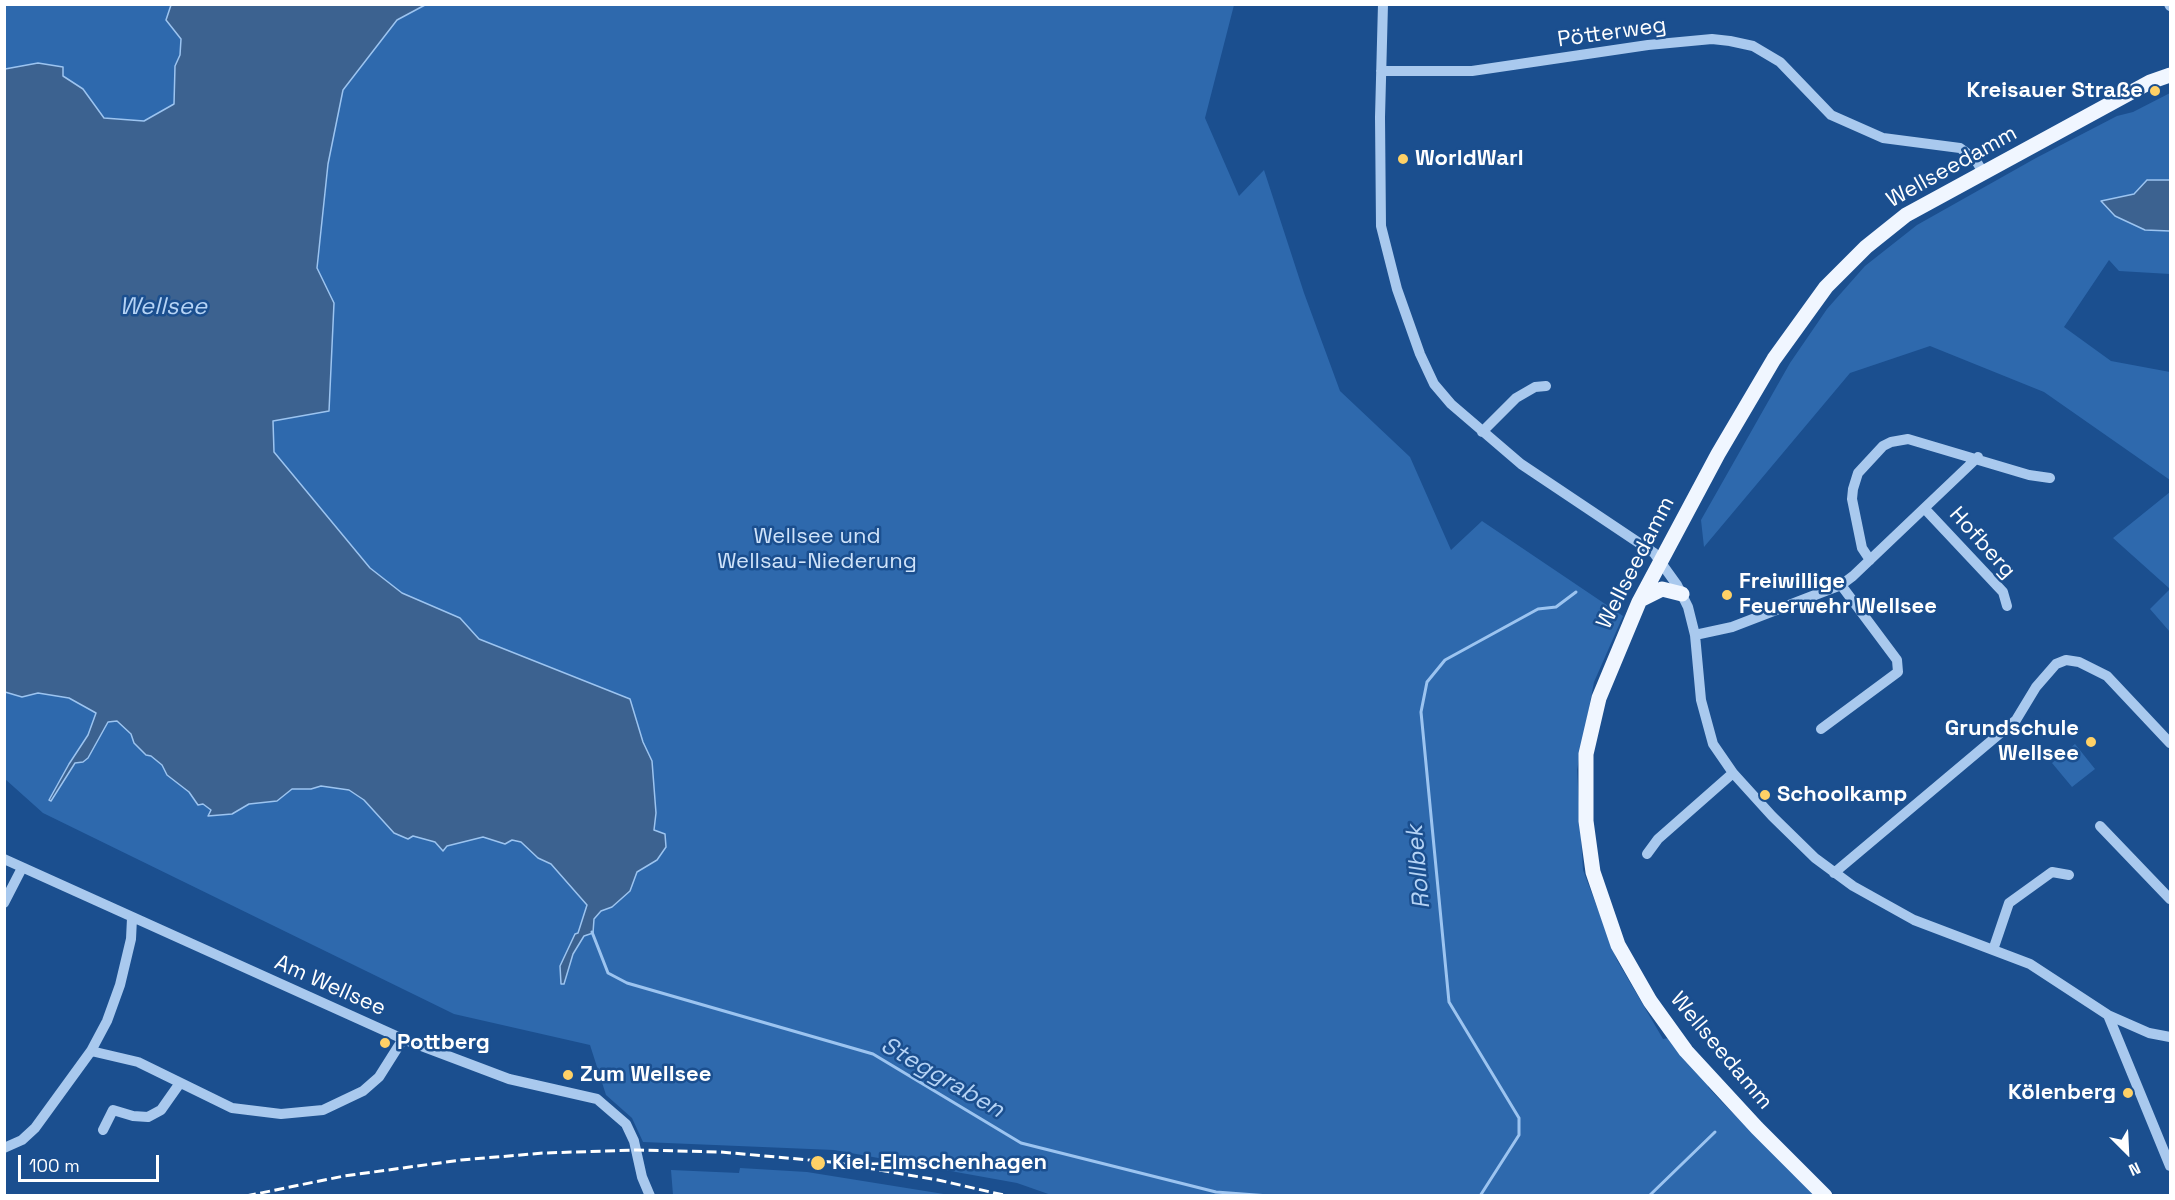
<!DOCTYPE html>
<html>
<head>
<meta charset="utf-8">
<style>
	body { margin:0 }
	#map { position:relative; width:2175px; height:1200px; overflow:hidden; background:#1b4f8f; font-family:"Space Grotesk",sans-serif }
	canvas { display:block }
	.frame { position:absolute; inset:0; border:6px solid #fff; pointer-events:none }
	.north { position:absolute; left:2097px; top:1122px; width:60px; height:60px; -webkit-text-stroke:4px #1b4f8f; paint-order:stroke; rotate:156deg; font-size:16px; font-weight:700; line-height:24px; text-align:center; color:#fff }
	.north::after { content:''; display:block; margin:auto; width:21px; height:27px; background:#fff; clip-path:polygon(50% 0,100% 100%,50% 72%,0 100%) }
	.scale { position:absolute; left:18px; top:1155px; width:141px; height:27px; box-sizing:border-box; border:3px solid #fff; border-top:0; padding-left:8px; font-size:18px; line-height:21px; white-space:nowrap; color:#fff; -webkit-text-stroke:4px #1b4f8f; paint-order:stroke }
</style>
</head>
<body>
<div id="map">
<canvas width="2175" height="1200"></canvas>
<div class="frame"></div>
<div class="north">N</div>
<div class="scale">100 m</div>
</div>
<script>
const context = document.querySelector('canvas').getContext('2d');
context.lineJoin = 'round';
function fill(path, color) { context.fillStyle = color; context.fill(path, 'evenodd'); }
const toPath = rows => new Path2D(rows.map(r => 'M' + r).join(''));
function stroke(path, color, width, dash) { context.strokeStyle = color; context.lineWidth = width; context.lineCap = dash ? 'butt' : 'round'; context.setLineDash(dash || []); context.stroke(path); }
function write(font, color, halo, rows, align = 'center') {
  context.font = font + ' "Space Grotesk",sans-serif'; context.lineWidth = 5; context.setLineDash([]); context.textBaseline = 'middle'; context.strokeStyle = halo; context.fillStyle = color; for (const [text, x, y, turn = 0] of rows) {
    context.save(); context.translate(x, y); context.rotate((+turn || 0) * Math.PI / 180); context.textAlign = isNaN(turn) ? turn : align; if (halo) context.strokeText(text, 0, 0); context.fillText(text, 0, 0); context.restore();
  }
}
fill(toPath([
	[5,5,1234,5,1205,118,1239,196,1264,170,1304,293,1340,391,1410,457,1451,550,1482,521,1623,616,1594,682,1577,770,1583,870,1617,960,1663,1039,1669,1038,1710,1082,1708,1087,1721,1101,1815,1195,1054,1196,1017,1183,834,1150,643,1142,632,1118,606,1095,590,1045,454,1014,43,813,5,779],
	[2170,93,2170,274,2119,271,2109,260,2064,327,2111,361,2170,372,2170,480,2044,392,1930,346,1850,373,1704,547,1701,520,1790,363,1827,309,1865,266,1917,225,2036,158,2117,116,2133,112],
	[2170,492,2170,632,2150,609,2170,589,2113,538],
	[2075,744,2095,769,2072,787,2052,763],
	[740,1168,807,1172,950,1195,673,1195,671,1170,739,1173]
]), '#2e69ad');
const water = toPath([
	[182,5,425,5,397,20,343,90,328,164,317,268,334,303,329,411,273,421,274,452,370,568,402,593,460,618,479,639,630,699,643,742,652,761,656,813,654,830,665,834,666,847,657,860,637,872,630,891,612,907,601,911,594,919,593,933,584,936,573,954,564,984,561,984,560,966,575,934,578,933,587,905,551,864,538,858,521,842,512,840,505,844,483,837,447,846,443,851,435,842,413,836,408,839,394,833,364,800,349,790,321,786,311,789,292,789,277,801,249,804,232,814,208,816,211,810,203,804,198,805,189,792,167,775,162,765,151,756,146,755,134,743,131,734,117,721,108,722,88,758,83,762,75,763,51,801,49,800,69,764,88,735,96,713,69,698,38,693,22,697,5,692,5,69,38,63,63,67,63,76,83,89,104,118,144,121,174,104,175,66,180,55,181,39,166,20,171,5,182,5],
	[2147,180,2170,180,2170,231,2145,230,2115,216,2101,201,2134,194,2147,180]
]);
fill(water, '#3c6290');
stroke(water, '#9cc4f0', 1.5);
stroke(toPath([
	[592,932,608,973,627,983,873,1054,1021,1143,1216,1192,1269,1196],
	[1480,1196,1519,1135,1519,1118,1449,1002,1421,712,1427,682,1445,660,1538,609,1556,607,1576,592],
	[1649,1196,1715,1132]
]), '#9cc4f0', 3);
stroke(toPath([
	[1383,4,1380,117,1381,226,1397,289,1420,354,1434,384,1451,404,1521,464,1654,553,1677,585,1688,607,1695,635,1701,700,1713,744,1733,773,1772,816,1815,858,1853,886,1914,920,2030,964,2108,1015,2149,1033,2170,1037],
	[2169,4,2170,6],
	[1381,71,1472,71,1648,45,1712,39,1730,41,1753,46,1780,62,1831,115,1883,138,1960,148,1975,159,1984,174],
	[1482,432,1516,398,1535,387,1546,386],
	[1925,509,2003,592,2007,606],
	[1870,560,1862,548,1852,499,1853,489,1858,473,1883,446,1891,442,1908,439,2029,475,2050,478],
	[1695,635,1732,627,1841,585,1853,576,1978,457],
	[1821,729,1898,672,1897,660,1841,585],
	[2100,826,2170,899],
	[1647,854,1658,839,1733,773],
	[4,859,403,1039,509,1079,597,1099,626,1124,634,1141,642,1177,650,1196],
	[1834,873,2016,720,2036,687,2056,664,2066,660,2079,662,2107,676,2170,743],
	[4,903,22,868],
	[1993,950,2009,903,2052,872,2069,875],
	[2108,1015,2170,1166],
	[91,1051,138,1062,232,1108,281,1114,323,1110,363,1091,379,1077,403,1039],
	[103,1130,113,1110,133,1116,148,1117,161,1110,180,1083],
	[4,1148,22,1140,35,1128,91,1051,107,1021,120,985,131,939,132,918]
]), '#a9c9ee', 10);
stroke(toPath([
	[1640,600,1662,589,1682,594],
	[1825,1196,1757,1128,1686,1051,1650,1001,1618,945,1593,872,1586,821,1586,754,1599,698,1639,602,1718,454,1774,359,1826,287,1866,247,1906,215,2150,82,2170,75]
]), '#f0f6ff', 15);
stroke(toPath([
	[246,1196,344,1176,461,1160,544,1153,637,1150,721,1152,831,1162,938,1180,1008,1196]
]), '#fff', 3, [10, 4.5]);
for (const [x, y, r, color] of [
	[2155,91,6,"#ffd166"],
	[1403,159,6,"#ffd166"],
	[1727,595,6,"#ffd166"],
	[2091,742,6,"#ffd166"],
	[1765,795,6,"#ffd166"],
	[385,1043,6,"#ffd166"],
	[568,1075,6,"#ffd166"],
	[2128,1093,6,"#ffd166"],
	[818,1163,8,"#ffd166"]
]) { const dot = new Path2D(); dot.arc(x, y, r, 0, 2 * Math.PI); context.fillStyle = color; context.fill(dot); stroke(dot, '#1b4f8f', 2); }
write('22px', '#fff', '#1b4f8f', [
	["Pötterweg",1612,33,-8],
	["Wellseedamm",1952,167,-29],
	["Hofberg",1982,543,48],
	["Wellseedamm",1636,563,-63],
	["Am Wellsee",330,986,24],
	["Wellseedamm",1721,1051,50]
]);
write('bold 22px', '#fff', '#1b4f8f', [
	["Kreisauer Straße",2143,91,"right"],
	["WorldWarI",1415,159],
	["Freiwillige",1739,582],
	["Feuerwehr Wellsee",1739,607],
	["Grundschule",2079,729,"right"],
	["Wellsee",2079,754,"right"],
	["Schoolkamp",1777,795],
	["Pottberg",397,1043],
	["Zum Wellsee",580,1075],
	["Kölenberg",2116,1093,"right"],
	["Kiel-Elmschenhagen",832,1163]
], 'left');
write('22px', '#cfe3fa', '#1b4f8f', [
	["Wellsee und",817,537],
	["Wellsau-Niederung",817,562]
]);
write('italic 24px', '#b5d3f5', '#1b4f8f', [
	["Wellsee",163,307],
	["Rollbek",1419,867,-95],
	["Steggraben",942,1078,30]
]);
</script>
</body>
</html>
